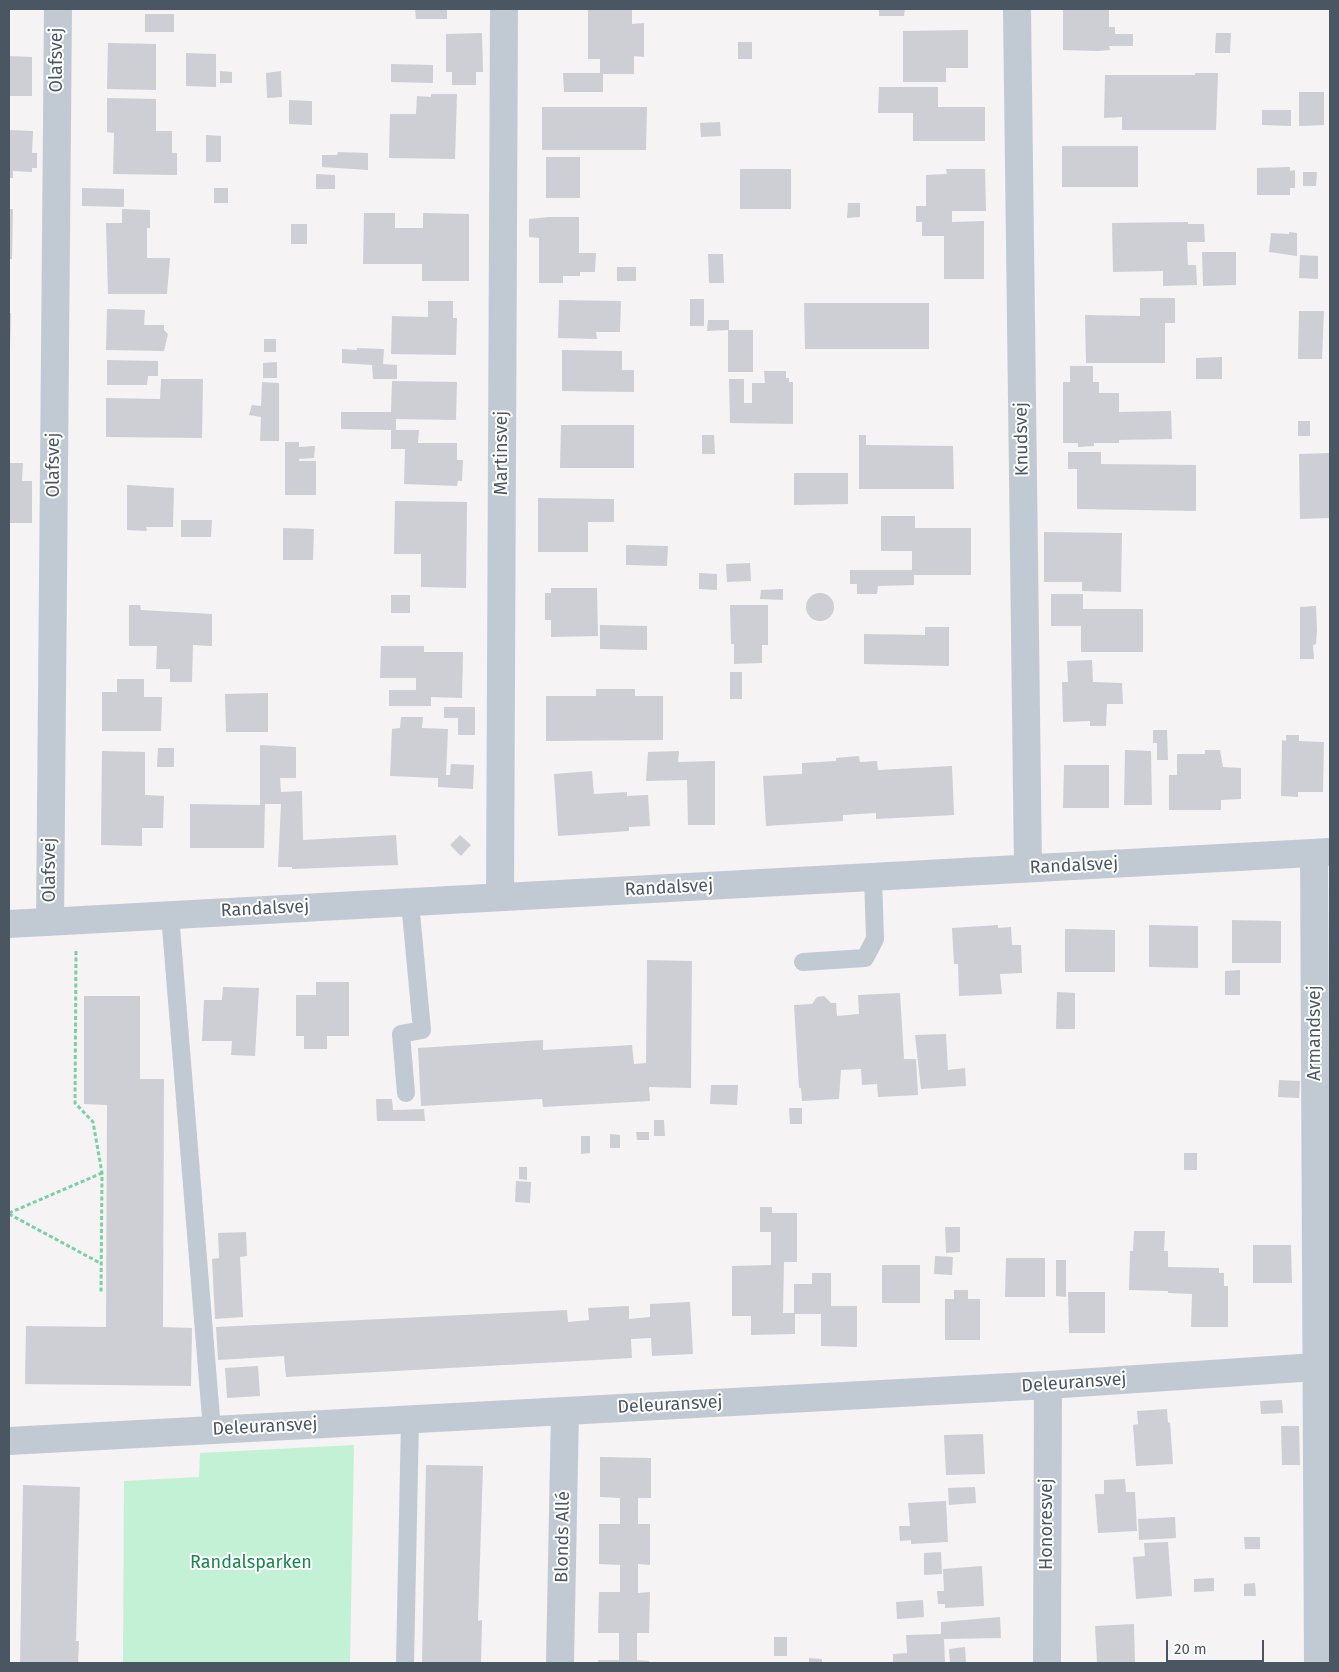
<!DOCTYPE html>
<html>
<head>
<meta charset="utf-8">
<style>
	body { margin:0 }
	#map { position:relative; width:1339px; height:1672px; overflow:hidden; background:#f5f3f3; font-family:"Fira Sans",sans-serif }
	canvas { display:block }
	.frame { position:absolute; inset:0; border:10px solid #4a5661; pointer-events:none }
	.scale { position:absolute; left:1166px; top:1640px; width:98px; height:22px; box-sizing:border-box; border:2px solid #4a5661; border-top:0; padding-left:6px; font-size:15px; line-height:18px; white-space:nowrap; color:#4a5661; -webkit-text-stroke:4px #fff; paint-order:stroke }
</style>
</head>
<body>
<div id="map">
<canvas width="1339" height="1672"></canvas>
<div class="frame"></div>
<div class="scale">20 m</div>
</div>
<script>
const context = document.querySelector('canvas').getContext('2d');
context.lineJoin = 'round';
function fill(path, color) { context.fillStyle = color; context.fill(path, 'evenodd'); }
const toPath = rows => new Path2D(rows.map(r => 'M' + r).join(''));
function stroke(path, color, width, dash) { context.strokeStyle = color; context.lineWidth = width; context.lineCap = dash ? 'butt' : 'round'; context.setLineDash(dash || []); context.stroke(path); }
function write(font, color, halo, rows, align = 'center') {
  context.font = font + ' "Fira Sans",sans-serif'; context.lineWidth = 4; context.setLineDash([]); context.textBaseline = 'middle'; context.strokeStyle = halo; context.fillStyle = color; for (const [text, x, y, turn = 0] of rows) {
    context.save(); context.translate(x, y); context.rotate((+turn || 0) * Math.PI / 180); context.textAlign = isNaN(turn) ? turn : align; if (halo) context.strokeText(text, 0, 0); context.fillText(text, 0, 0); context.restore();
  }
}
fill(toPath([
	[354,1445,350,1663,123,1663,124,1481,199,1477,200,1453]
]), '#c3f1d5');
fill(toPath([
	[415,9,447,9,447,19,416,19],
	[588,9,632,9,632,24,644,23,644,57,634,56,634,74,603,74,603,92,564,92,563,73,600,73,600,59,588,59],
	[879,9,905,9,904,16,879,16],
	[1063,9,1109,9,1109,27,1115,27,1115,34,1133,34,1133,46,1109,46,1110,50,1098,51,1063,50],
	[145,14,174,14,174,32,145,32],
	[968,30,968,68,946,68,946,82,903,82,903,31],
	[482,33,483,72,476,72,476,85,452,85,452,72,446,72,446,34],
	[1216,33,1231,33,1230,53,1215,53],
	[738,42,752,42,752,59,738,59],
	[108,43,156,44,156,90,107,89],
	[186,53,216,54,216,87,186,86],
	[9,56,32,57,32,96,9,96],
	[391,64,433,65,433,83,391,82],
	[220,71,232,72,232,83,220,83],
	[281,71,282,97,267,98,266,73],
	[1195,73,1218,73,1216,130,1122,130,1122,117,1104,118,1105,75,1195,75],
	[879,87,938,87,938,107,985,107,985,141,913,141,913,113,878,113],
	[1299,92,1324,92,1324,125,1299,126],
	[431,94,457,94,455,159,389,158,390,114,416,114,417,96,431,97],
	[107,98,156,99,156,131,172,131,172,153,177,153,177,175,113,174,114,133,107,132],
	[289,100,312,101,312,125,289,124],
	[542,107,647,107,646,150,542,150],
	[1262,110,1291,110,1291,126,1262,125],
	[720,122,721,136,701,137,700,123],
	[9,130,33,131,32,153,37,153,37,168,32,168,32,172,13,171,13,178,9,178],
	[206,135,221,136,221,162,206,162],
	[1062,146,1138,146,1138,187,1062,187],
	[338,152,368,153,368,170,322,167,322,155,337,155],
	[546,157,580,157,580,198,546,198],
	[1290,167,1290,171,1295,170,1295,188,1290,188,1290,195,1257,195,1257,168],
	[740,169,791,169,791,209,740,209],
	[946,169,985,169,986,211,952,211,952,222,984,221,984,279,944,279,944,236,922,236,922,222,916,222,916,206,926,206,926,175,947,174],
	[1303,172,1317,172,1316,186,1303,186],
	[316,174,335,175,335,189,316,189],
	[82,188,124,189,124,207,82,206],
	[214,188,228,188,228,203,214,203],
	[848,203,860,203,860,217,847,218],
	[9,209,13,209,12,259,9,259],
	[122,209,150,210,150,228,147,228,147,258,170,258,167,294,108,294,106,223,122,223],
	[364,213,395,213,395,228,423,228,423,213,469,214,469,281,422,281,422,264,363,264],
	[549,217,579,217,579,253,596,253,595,272,580,272,580,276,563,276,563,283,539,283,539,238,529,237,529,219],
	[1188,222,1188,224,1204,224,1205,242,1187,242,1188,265,1196,265,1197,285,1163,286,1163,271,1113,272,1112,223],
	[291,224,307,224,307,244,291,244],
	[1289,232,1297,233,1297,256,1269,252,1271,233,1289,234],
	[1202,252,1236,252,1236,285,1203,286],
	[708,254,723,254,724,283,709,283],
	[1300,255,1318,256,1318,279,1299,278],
	[617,267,636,267,636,281,617,281],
	[1140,298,1175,298,1175,323,1165,323,1165,363,1086,363,1085,315,1140,316],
	[690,299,704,299,704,326,690,326],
	[559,300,621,301,620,332,596,332,597,339,558,338],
	[428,301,453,301,453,318,457,318,456,355,391,354,392,316,428,317],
	[804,303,929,303,929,349,805,349],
	[107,309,145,310,144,325,164,325,164,330,168,334,164,351,106,350],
	[1299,311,1324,311,1322,359,1298,359],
	[9,313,11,313,10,350,9,350],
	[708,320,729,320,729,330,753,330,753,372,728,372,728,330,707,331],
	[264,339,276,339,276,352,264,352],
	[357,348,384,349,383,364,397,365,397,379,373,379,372,365,342,363,342,349,357,350],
	[562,350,622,351,622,370,634,370,634,392,562,391],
	[1222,357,1222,379,1196,379,1196,358],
	[107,360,158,361,158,376,148,376,147,385,107,385],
	[277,362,277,378,263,378,263,363],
	[1070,366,1093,366,1093,382,1099,382,1099,393,1119,393,1119,412,1171,411,1172,439,1119,440,1119,443,1094,443,1094,446,1078,447,1078,443,1063,443,1063,382,1070,382],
	[764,371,786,371,786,378,789,378,789,382,793,382,793,424,730,423,729,379,744,379,744,403,752,403,752,383,765,383],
	[161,379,203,379,202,438,106,437,106,398,160,399],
	[392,381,457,382,456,420,396,419,396,430,419,430,418,443,457,443,457,460,463,460,462,481,458,481,457,486,404,484,405,449,391,449,391,430,341,429,341,412,391,412],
	[262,382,279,383,279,441,260,441,261,417,249,415,252,405,261,406],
	[1298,421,1310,421,1310,436,1298,436],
	[561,425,634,425,634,468,560,468],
	[702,435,714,435,715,454,702,454],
	[859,435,866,435,866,445,953,446,954,489,859,489],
	[285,442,299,442,299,447,315,446,314,458,299,459,299,461,316,461,316,495,285,495],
	[1068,452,1101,452,1101,464,1196,465,1196,511,1077,509,1077,469,1068,469],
	[1330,453,1330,518,1300,519,1299,454],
	[9,463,23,463,22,481,32,481,32,523,9,523],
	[794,473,848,473,848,504,794,505],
	[127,485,174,488,173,527,146,527,147,531,127,530],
	[538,498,614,499,614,522,588,522,588,552,538,552],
	[395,501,467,502,466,588,421,587,421,554,394,554],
	[881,516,915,516,915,528,971,528,971,575,914,575,914,585,878,586,877,594,857,594,857,584,850,584,850,570,912,570,912,551,881,551],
	[181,520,212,520,211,537,181,537],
	[283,528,314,529,313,560,283,560],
	[1044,532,1122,533,1121,592,1082,591,1082,582,1044,582],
	[626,545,668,546,667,566,626,565],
	[750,563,751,581,727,582,726,564],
	[699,573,717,574,717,590,699,589],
	[551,588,597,588,598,636,551,637,551,620,545,620,545,593,551,593],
	[783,589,783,600,760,599,761,590],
	'806 607a14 14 0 1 1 28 0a14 14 0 1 1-28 0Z',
	[1051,594,1083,594,1083,609,1143,609,1143,652,1081,652,1081,626,1051,626],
	[391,595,410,595,410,613,391,613],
	[129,605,140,605,141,610,212,614,212,646,193,645,192,682,170,682,170,669,156,669,157,646,129,646],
	[730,605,768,605,768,645,762,645,762,663,734,664,734,644,731,644],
	[1316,606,1317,630,1316,644,1313,645,1314,659,1300,659,1300,607],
	[600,625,647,626,647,650,600,649],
	[925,627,949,627,949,666,864,664,864,634,925,635],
	[381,646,424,646,424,652,463,652,462,698,431,697,431,706,389,706,389,690,416,690,416,678,380,678],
	[1092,660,1093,682,1122,683,1123,704,1107,704,1106,726,1090,726,1090,721,1063,722,1062,682,1068,682,1067,661],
	[730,672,742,672,742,699,730,699],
	[117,679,144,679,144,697,162,697,161,731,102,731,102,692,117,692],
	[596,689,635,689,635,696,663,696,663,740,546,741,546,696,596,696],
	[268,693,268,732,226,732,225,694],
	[444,707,475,707,475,735,458,735,458,718,444,718],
	[401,717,423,717,422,728,448,729,446,775,450,775,451,764,474,765,473,789,438,787,438,778,390,776,392,729,400,728],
	[1153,730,1167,730,1168,760,1157,760,1157,743,1153,743],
	[1286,735,1299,735,1299,741,1324,742,1323,792,1298,792,1298,797,1281,796,1282,740,1286,741],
	[260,745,296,747,296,778,280,778,281,792,302,791,303,840,396,835,398,865,292,869,292,867,278,867,281,804,265,804,264,848,190,848,190,804,260,805],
	[158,748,174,748,174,767,157,767],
	[1125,750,1151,751,1152,805,1124,805],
	[1205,750,1220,750,1223,767,1241,768,1241,799,1221,800,1221,810,1169,810,1169,775,1177,775,1177,754,1205,754],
	[102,751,145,752,145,795,164,796,163,828,142,828,142,846,101,845],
	[679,751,678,762,715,761,715,825,688,825,687,780,646,781,648,752],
	[859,756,860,762,877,761,878,770,952,766,954,815,876,819,876,813,843,815,843,821,766,826,763,776,802,774,802,763,836,761,836,758],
	[1064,765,1109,765,1109,808,1063,808],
	[592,771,594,794,627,792,627,796,648,795,650,826,629,827,629,831,558,836,554,774],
	[460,835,471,845,461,856,450,845],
	[1232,920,1281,921,1281,963,1232,963],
	[998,925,998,928,1011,927,1012,945,1021,945,1022,973,1000,974,1002,994,959,996,958,964,954,964,952,928],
	[1149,925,1198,926,1198,968,1149,967],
	[1065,929,1115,930,1115,972,1065,972],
	[647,960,692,961,691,1088,649,1087,650,1101,543,1107,542,1099,421,1106,418,1048,543,1040,543,1050,632,1045,634,1064,646,1063],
	[1240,970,1240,995,1225,995,1225,971],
	[316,982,349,982,349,1036,327,1036,327,1049,304,1049,304,1036,296,1036,296,995,316,995],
	[223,987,259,988,255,1056,231,1055,232,1041,202,1041,204,1000,222,1000],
	[1057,992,1075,993,1075,1029,1056,1029],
	[900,993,904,1059,916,1059,918,1095,878,1097,877,1084,862,1085,861,1069,841,1070,839,1099,802,1101,801,1088,799,1088,794,1005,812,1004,817,997,824,996,831,1003,836,1003,837,1016,859,1014,858,995],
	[84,996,140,996,140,1079,164,1079,163,1327,192,1328,191,1386,25,1384,26,1326,106,1327,107,1105,84,1104],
	[946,1034,948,1070,965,1068,966,1086,921,1089,915,1035],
	[1279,1080,1300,1081,1299,1098,1278,1097],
	[711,1085,738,1085,737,1105,710,1104],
	[376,1099,392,1099,393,1110,424,1109,425,1121,377,1121],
	[789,1108,802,1108,802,1124,790,1124],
	[654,1120,664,1120,665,1136,654,1136],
	[636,1132,649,1132,649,1140,637,1140],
	[610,1134,620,1135,620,1148,610,1148],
	[581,1136,590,1136,590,1153,581,1154],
	[1184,1153,1197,1153,1197,1170,1184,1170],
	[519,1167,527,1167,527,1180,519,1179],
	[516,1181,531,1182,530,1203,515,1202],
	[760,1207,772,1207,772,1213,797,1213,797,1262,784,1262,783,1313,794,1313,794,1284,812,1284,812,1273,831,1273,831,1306,857,1306,857,1347,821,1346,821,1314,795,1314,795,1334,751,1335,751,1316,732,1316,732,1266,771,1265,771,1232,760,1232],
	[945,1227,960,1227,960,1252,946,1253],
	[1134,1231,1165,1231,1164,1251,1168,1251,1168,1267,1219,1268,1219,1273,1224,1273,1224,1286,1228,1286,1228,1327,1191,1327,1192,1294,1168,1293,1168,1291,1129,1290,1130,1251,1133,1251],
	[246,1232,247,1256,240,1257,243,1317,215,1319,212,1259,219,1258,218,1233],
	[1253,1245,1291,1245,1292,1283,1253,1283],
	[935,1256,953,1257,952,1275,934,1274],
	[1006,1258,1045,1258,1045,1297,1005,1297],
	[1056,1260,1066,1260,1066,1297,1056,1296],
	[882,1265,920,1265,920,1303,882,1303],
	[954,1290,968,1290,968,1299,980,1299,980,1340,945,1340,945,1299,954,1299],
	[1068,1292,1105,1292,1105,1333,1069,1333],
	[690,1302,693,1354,652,1356,651,1338,631,1339,632,1358,286,1377,284,1356,218,1360,216,1327,567,1310,568,1322,589,1320,588,1308,629,1306,629,1319,650,1317,650,1304],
	[258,1366,260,1396,227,1398,225,1368],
	[1282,1400,1283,1413,1261,1414,1260,1401],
	[1167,1409,1168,1423,1170,1422,1173,1464,1136,1466,1133,1425,1138,1424,1137,1411],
	[1281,1426,1299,1426,1300,1465,1282,1465],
	[983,1434,985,1474,946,1475,944,1435],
	[600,1457,651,1458,651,1498,638,1498,638,1524,650,1524,650,1565,638,1564,638,1593,650,1592,649,1633,637,1633,637,1660,649,1661,649,1663,598,1663,598,1660,619,1660,619,1633,598,1633,599,1592,620,1592,620,1565,599,1564,599,1524,620,1524,620,1498,600,1497],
	[426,1465,483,1466,478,1621,482,1620,481,1663,422,1663],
	[1125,1479,1126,1492,1135,1492,1137,1531,1098,1533,1095,1494,1104,1494,1104,1480],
	[23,1485,80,1487,76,1641,79,1641,78,1663,20,1663],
	[975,1487,976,1503,949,1505,948,1488],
	[946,1501,948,1542,911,1544,911,1540,900,1541,899,1526,910,1526,908,1503],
	[1175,1517,1176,1538,1139,1540,1138,1519],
	[1244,1537,1260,1537,1260,1549,1245,1549],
	[1168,1542,1172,1596,1136,1599,1133,1557,1145,1556,1144,1543],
	[941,1552,942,1574,924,1575,924,1553],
	[982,1566,984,1606,945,1608,945,1604,938,1604,937,1591,944,1591,943,1569],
	[1214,1578,1214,1591,1194,1592,1194,1579],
	[1255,1583,1256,1596,1244,1596,1244,1584],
	[923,1600,924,1617,897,1619,896,1602],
	[1000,1617,1001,1638,944,1639,945,1663,893,1663,893,1654,907,1653,906,1635,941,1634,941,1622],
	[1134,1624,1135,1663,1097,1663,1095,1626],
	[774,1637,787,1637,787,1656,774,1656],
	[965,1647,966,1663,950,1663,949,1649],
	[809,1658,822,1659,822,1663,809,1663]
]), '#cdcfd5');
stroke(toPath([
	[76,951,75,1103,93,1122,102,1173,101,1293],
	[9,1213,102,1173],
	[9,1214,100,1263]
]), '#7ad0a6', 3, [4, 2.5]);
stroke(toPath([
	[170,915,212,1430],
	[803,962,865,958,875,939,873,877],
	[406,1093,401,1034,422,1030,410,902],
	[405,1663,410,1419]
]), '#c1cad2', 18);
stroke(toPath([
	[1017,9,1028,868],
	[1314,853,1318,1663],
	[500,897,504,9],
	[50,922,58,9],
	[9,924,1330,852],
	[9,1441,1048,1385,1330,1366],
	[560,1663,565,1411],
	[1047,1663,1048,1385]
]), '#c1cad2', 28);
write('18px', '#4a5661', '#fff', [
	["Olafsvej",57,60,-90],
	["Knudsvej",1022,439,-91],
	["Martinsvej",502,453,-90],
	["Olafsvej",54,465,-90],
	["Randalsvej",1074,866,-3],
	["Olafsvej",50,870,-90],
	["Randalsvej",669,888,-3],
	["Randalsvej",265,909,-3],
	["Armandsvej",1315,1033,-90],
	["Deleuransvej",1074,1383,-4],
	["Deleuransvej",670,1405,-3],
	["Deleuransvej",265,1427,-3],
	["Honoresvej",1047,1524,-90],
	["Blonds Allé",563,1537,-89]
]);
write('18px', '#17864f', '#fff', [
	["Randalsparken",251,1563]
]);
</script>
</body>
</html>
